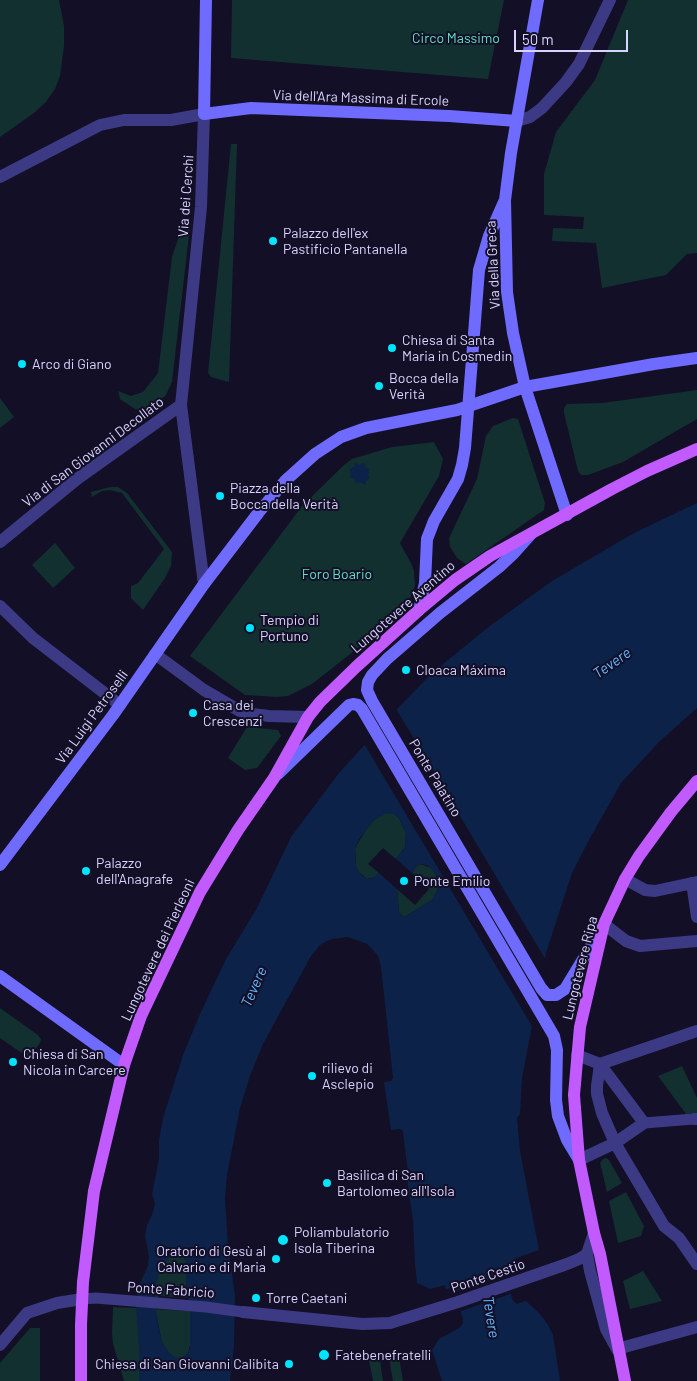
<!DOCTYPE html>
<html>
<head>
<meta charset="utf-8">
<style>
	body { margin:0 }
	#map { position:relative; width:697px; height:1381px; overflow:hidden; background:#130f26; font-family:Barlow,sans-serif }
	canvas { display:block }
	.scale { position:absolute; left:514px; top:30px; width:114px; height:22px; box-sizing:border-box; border:2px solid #d9d4ff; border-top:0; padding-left:6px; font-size:15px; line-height:18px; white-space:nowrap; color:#d9d4ff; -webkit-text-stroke:4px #130f26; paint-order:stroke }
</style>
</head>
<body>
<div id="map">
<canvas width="697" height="1381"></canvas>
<div class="scale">50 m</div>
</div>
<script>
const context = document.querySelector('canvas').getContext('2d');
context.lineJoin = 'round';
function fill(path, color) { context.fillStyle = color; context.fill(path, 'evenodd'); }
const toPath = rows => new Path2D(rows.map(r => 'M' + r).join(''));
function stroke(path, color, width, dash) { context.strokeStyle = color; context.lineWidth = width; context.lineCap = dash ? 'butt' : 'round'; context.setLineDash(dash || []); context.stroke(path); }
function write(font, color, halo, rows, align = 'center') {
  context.font = font + ' Barlow,sans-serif'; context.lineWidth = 4; context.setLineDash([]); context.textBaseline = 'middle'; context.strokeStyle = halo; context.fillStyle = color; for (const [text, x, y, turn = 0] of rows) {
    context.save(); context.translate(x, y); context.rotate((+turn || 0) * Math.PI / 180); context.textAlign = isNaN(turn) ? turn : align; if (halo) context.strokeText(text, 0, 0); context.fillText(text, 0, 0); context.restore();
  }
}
fill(toPath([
	[0,0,59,0,64,26,64,46,60,76,55,89,46,102,34,113,0,137],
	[232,0,504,0,488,79,231,58],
	[628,0,697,0,697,253,687,254,666,275,602,288,596,243,552,241,553,228,583,229,584,217,544,215,544,174,556,132,595,80],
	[231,144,237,144,229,382,211,377,208,373],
	[191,218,172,382,166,395,154,406,143,410,135,409,120,399,118,391,131,396,143,392,158,373,172,257,180,233],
	[697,390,697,419,623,462,588,475,581,475,578,471,564,413,564,408,567,404,602,403],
	[0,398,14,417,0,428],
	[513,418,518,419,545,503,544,510,466,564,457,558,450,547,449,538,477,479,486,436,493,426],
	[434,442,443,459,439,476,400,543,411,563,414,571,415,586,408,603,396,615,349,655,312,684,288,696,276,697,245,695,190,656,302,506,344,465,352,459,392,447],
	[110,487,118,487,127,493,172,552,171,566,165,578,143,610,131,598,131,586,138,583,164,549,122,493,110,490,102,491,92,497,91,492],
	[55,543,75,568,53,588,32,565],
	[247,727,278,730,281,736,257,768,245,770,228,758],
	[384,814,394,814,399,818,406,833,405,847,396,859,383,848,368,864,379,873,375,877,367,879,359,872,356,866,355,848,366,830,374,820],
	[420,864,431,868,435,873,439,885,437,891,432,900,404,917,399,913,397,889,415,905,429,889,412,873,416,867],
	[0,1008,38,1035,41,1039,40,1043,29,1058,0,1038],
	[682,1066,697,1098,697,1113,686,1114,658,1076],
	[606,1158,609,1160,622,1183,607,1192,600,1163,603,1159],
	[626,1192,644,1226,641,1236,618,1243,609,1201],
	[148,1247,152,1255,140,1321,139,1381,124,1381,113,1344,112,1333,113,1307,136,1308,138,1288,148,1266,149,1256],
	[179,1253,183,1256,186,1262,186,1283,188,1298,159,1296,154,1303,155,1283,162,1265,172,1255],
	[643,1271,662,1301,630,1309,623,1281],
	[155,1309,190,1311,191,1342,188,1353,185,1356,180,1359,175,1358,167,1351,162,1342],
	[30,1328,40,1328,40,1381,0,1381,0,1363],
	[394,1355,399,1357,403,1381,393,1381,389,1359],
	[374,1358,380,1360,383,1381,373,1381,369,1361]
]), '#12302f');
fill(toPath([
	[364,462,366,468,370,469,368,475,370,478,366,481,365,485,360,482,356,484,354,479,350,478,351,473,349,469,354,467,355,463,360,465],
	[697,503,697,708,659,742,621,783,589,840,572,873,546,953,522,1078,520,1114,517,1118,520,1151,539,1250,514,1259,516,1267,508,1270,505,1275,513,1301,517,1304,526,1301,540,1314,548,1325,553,1335,560,1381,442,1381,432,1350,439,1339,459,1328,463,1323,463,1319,455,1292,452,1288,446,1289,445,1285,430,1289,417,1283,415,1264,413,1220,407,1179,408,1174,403,1131,400,1129,391,1130,384,1082,391,1081,393,1078,381,967,378,956,373,950,367,944,348,937,332,939,325,942,320,945,311,956,263,1044,250,1076,240,1108,227,1175,225,1198,228,1245,235,1296,234,1347,230,1381,139,1381,139,1346,136,1308,138,1288,148,1266,149,1256,145,1236,147,1225,152,1215,155,1204,152,1194,159,1159,159,1140,163,1118,183,1055,200,1014,226,959,257,908,291,837,339,773,398,708,432,673,491,625,552,581,634,533],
	[384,814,394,814,399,818,406,833,405,847,396,859,412,873,416,867,420,864,426,865,431,868,438,878,439,885,437,891,432,900,404,917,399,913,397,889,379,873,372,878,367,879,363,876,359,872,356,866,355,848,360,838,374,820],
	[179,1253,183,1256,186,1262,186,1283,190,1311,190,1348,188,1353,180,1359,171,1355,162,1342,158,1325,154,1291,162,1265,173,1255]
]), '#0c2248');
fill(toPath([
	[395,707,547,962,533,1028,363,742],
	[508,1274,513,1293,458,1312,453,1292]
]), '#130f26');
stroke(toPath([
	[644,1123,694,1119],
	[82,1299,96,1298,206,1307,243,1312]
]), '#3d3a85', 11);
stroke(toPath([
	[517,121,530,117,542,108,566,82,579,64,610,0],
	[0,177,100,125,124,120,171,120,204,114],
	[0,542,77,479,181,405],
	[0,606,33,638,120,705],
	[155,654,204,690,240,711,252,714,269,716,308,717],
	[625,879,645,890,655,891,697,882],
	[692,883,697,917],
	[604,924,626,941,640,946,697,941],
	[577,1055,600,1064,697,1031],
	[694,1119,697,1119],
	[579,1160,615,1143,644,1123,600,1064,597,1086,597,1094,602,1113,615,1143,664,1226,679,1238,697,1264],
	[594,1233,587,1254,590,1271,606,1329,617,1349,697,1327],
	[243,1312,362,1324,390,1323,458,1302,567,1264,579,1259,587,1254],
	[0,1345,27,1313,57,1303,82,1299]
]), '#3d3a85', 12);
stroke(toPath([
	[204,114,201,207,181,405,204,584]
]), '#3d3a85', 12);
stroke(toPath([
	[206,0,204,114,251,108,449,116,517,121],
	[538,0,511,153,505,200,507,292,513,333,525,387,567,515],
	[531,534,514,553,499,567,440,613,387,659,372,675,368,682,367,690,372,701,541,988,547,995,556,995,565,989,602,928],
	[419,610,425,583,427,539,434,521,458,479,462,465,465,448,479,270,489,236,504,202],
	[278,774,349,705,353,704,358,705,362,709,554,1036,557,1050,556,1100,558,1116,567,1140,579,1160],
	[0,865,113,715,204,584,259,512,285,481,315,454,341,437,366,428,457,410,525,387,654,364,697,358],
	[0,976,124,1065]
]), '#6f6bff', 12);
stroke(toPath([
	[81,1381,81,1325,83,1282,94,1191,124,1065,141,1016,200,892,238,830,274,778,308,717,320,702,356,667,419,610,455,580,490,556,612,489,647,471,697,449],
	[625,1381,600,1254,594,1233,579,1160,574,1095,580,1027,604,924,625,879,639,856,671,812,697,781]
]), '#c25bff', 12);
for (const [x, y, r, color] of [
	[273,241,5,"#00e5ff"],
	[392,348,5,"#00e5ff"],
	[22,364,5,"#00e5ff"],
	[379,386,5,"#00e5ff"],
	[220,496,5,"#00e5ff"],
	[250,628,5,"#00e5ff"],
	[406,670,5,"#00e5ff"],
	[193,713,5,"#00e5ff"],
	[86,871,5,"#00e5ff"],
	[404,881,5,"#00e5ff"],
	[13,1062,5,"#00e5ff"],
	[312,1076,5,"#00e5ff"],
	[327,1183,5,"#00e5ff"],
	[283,1240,6,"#00e5ff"],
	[276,1259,5,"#00e5ff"],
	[256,1298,5,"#00e5ff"],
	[324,1355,6,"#00e5ff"],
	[289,1364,5,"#00e5ff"]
]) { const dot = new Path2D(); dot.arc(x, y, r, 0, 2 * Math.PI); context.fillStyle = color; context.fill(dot); stroke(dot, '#130f26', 2); }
write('14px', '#5fe0c0', '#130f26', [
	["Circo Massimo",456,38],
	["Foro Boario",337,574]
]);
write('14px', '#d9d4ff', '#130f26', [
	["Via dell'Ara Massima di Ercole",361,98,2],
	["Via dei Cerchi",186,196,-86],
	["Via della Greca",493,265,-93],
	["Via di San Giovanni Decollato",93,452,-37],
	["Lungotevere Aventino",403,607,-41],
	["Via Luigi Petroselli",92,717,-54],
	["Ponte Palatino",435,778,59],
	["Lungotevere dei Pierleoni",158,950,-65],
	["Lungotevere Ripa",580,968,-76],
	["Ponte Cestio",488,1276,-19],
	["Ponte Fabricio",171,1290,4]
]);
write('14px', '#d9d4ff', '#130f26', [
	["Palazzo dell'ex",283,233],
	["Pastificio Pantanella",283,249],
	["Chiesa di Santa",402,340],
	["Maria in Cosmedin",402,356],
	["Arco di Giano",32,364],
	["Bocca della",389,378],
	["Verità",389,394],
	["Piazza della",230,488],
	["Bocca della Verità",230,504],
	["Tempio di",260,620],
	["Portuno",260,636],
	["Cloaca Máxima",416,670],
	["Casa dei",203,705],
	["Crescenzi",203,721],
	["Palazzo",96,863],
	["dell'Anagrafe",96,879],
	["Ponte Emilio",414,881],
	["Chiesa di San",23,1054],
	["Nicola in Carcere",23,1070],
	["rilievo di",322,1068],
	["Asclepio",322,1084],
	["Basilica di San",337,1175],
	["Bartolomeo all'Isola",337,1191],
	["Poliambulatorio",294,1232],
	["Isola Tiberina",294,1248],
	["Oratorio di Gesù al",266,1251,"right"],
	["Calvario e di Maria",266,1267,"right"],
	["Torre Caetani",266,1298],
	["Fatebenefratelli",335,1355],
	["Chiesa di San Giovanni Calibita",279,1364,"right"]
], 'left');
write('italic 15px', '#62b6ff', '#130f26', [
	["Tevere",612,663,-35],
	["Tevere",254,987,-66],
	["Tevere",491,1317,81]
]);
</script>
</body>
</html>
